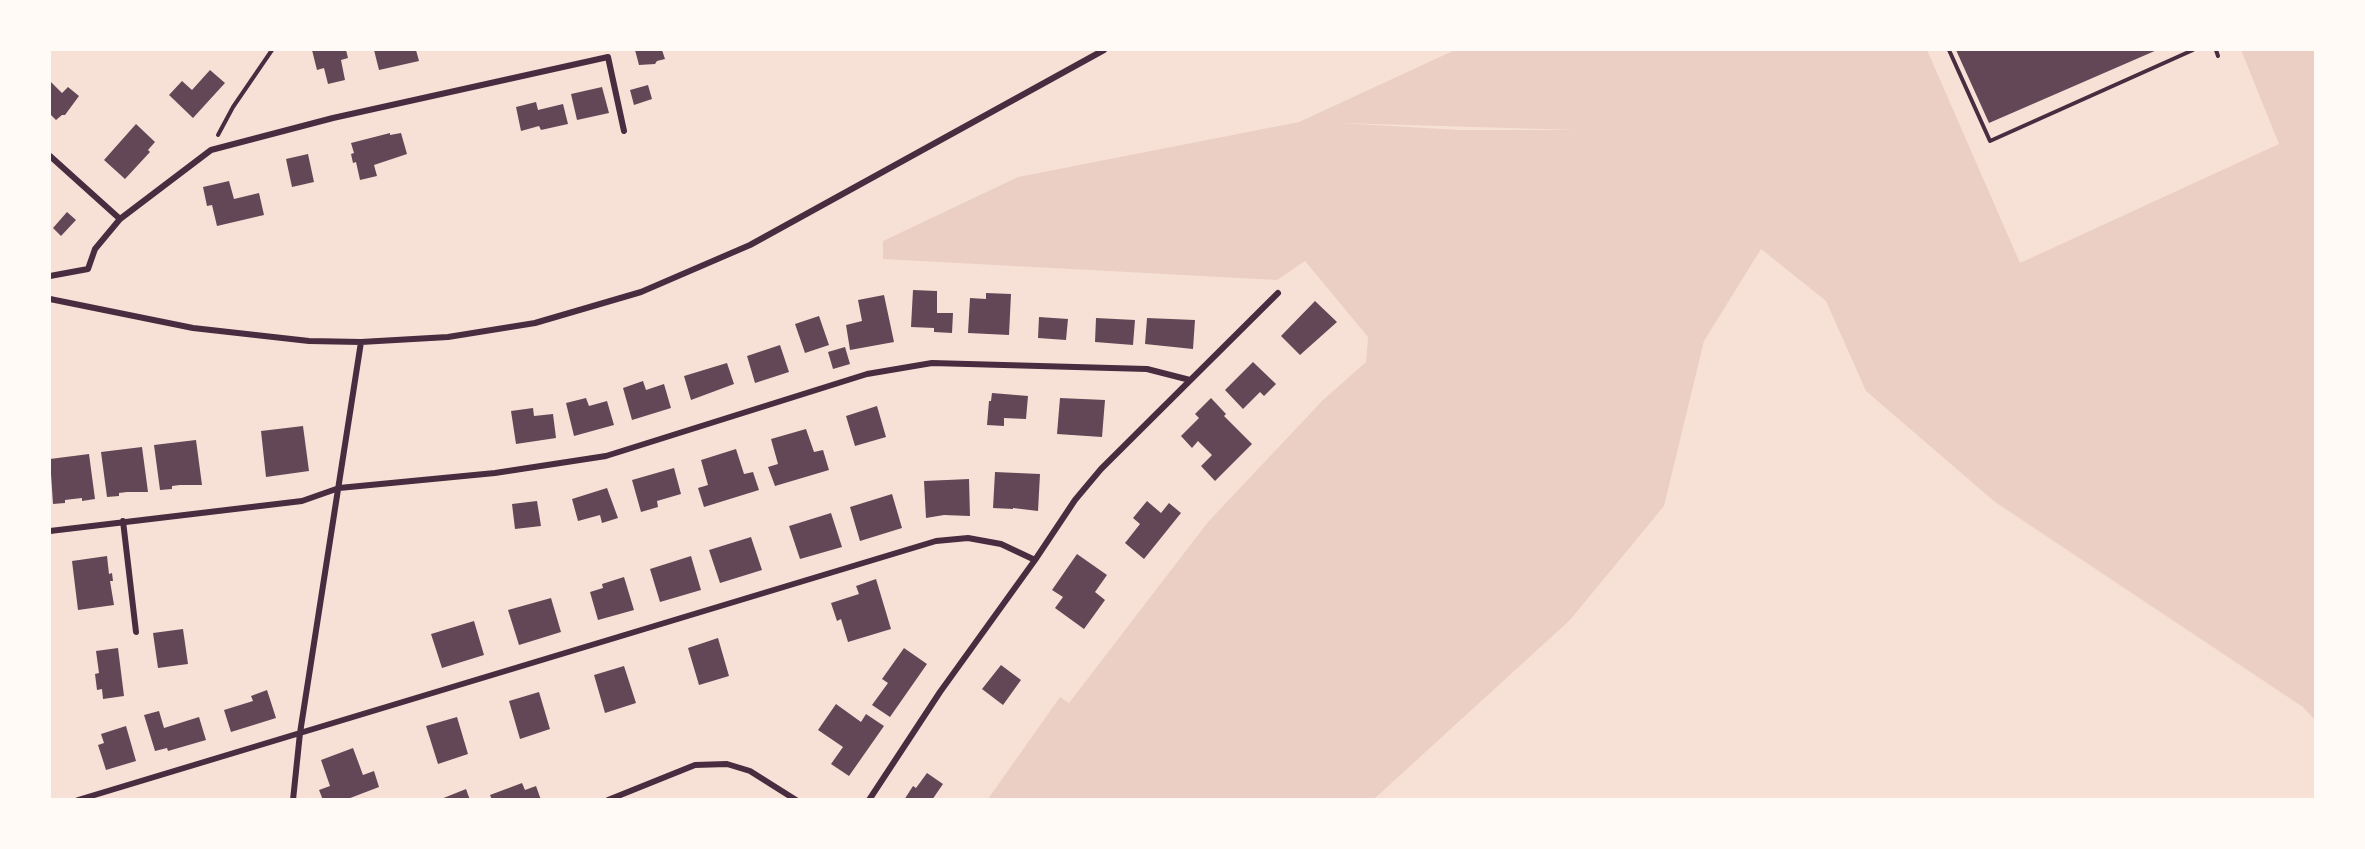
<!DOCTYPE html>
<html>
<head>
<meta charset="utf-8">
<style>
	body { margin:0 }
	#map { position:relative; width:2365px; height:849px; overflow:hidden; background:#f7e1d7; font-family:Figtree,sans-serif }
	canvas { display:block }
	.frame { position:absolute; inset:0; border:51px solid #fffaf5; pointer-events:none }
</style>
</head>
<body>
<div id="map">
<canvas width="2365" height="849"></canvas>
<div class="frame"></div>
</div>
<script>
const context = document.querySelector('canvas').getContext('2d');
context.lineJoin = 'round';
function fill(path, color) { context.fillStyle = color; context.fill(path, 'evenodd'); }
const toPath = rows => new Path2D(rows.map(r => 'M' + r).join(''));
function stroke(path, color, width, dash) { context.strokeStyle = color; context.lineWidth = width; context.lineCap = dash ? 'butt' : 'round'; context.setLineDash(dash || []); context.stroke(path); }
fill(toPath([
	[1455,50,1927,50,2020,263,2279,144,2241,50,2315,50,2315,720,2303,707,1995,502,1866,391,1826,301,1761,249,1704,341,1664,506,1570,620,1374,799,988,799,1060,697,1069,703,1208,522,1323,400,1366,362,1368,337,1305,261,1277,280,883,259,883,241,1018,177,1299,122],
	[1340,123,1576,130,1460,130]
]), '#ebcfc5');
fill(toPath([
	[312,50,346,50,348,58,341,60,345,80,328,84,324,68,317,70],
	[374,50,416,50,419,61,379,70],
	[635,50,662,50,665,59,657,61,655,64,639,65],
	[1956,50,2157,50,1989,123],
	[210,70,225,83,193,118,169,95,182,81,192,90],
	[50,81,62,93,68,87,79,96,65,115,62,115,56,120,50,114],
	[648,85,652,99,634,105,630,90],
	[602,87,609,113,577,120,571,94],
	[536,102,538,110,563,104,568,124,541,130,539,126,521,131,516,107],
	[136,124,155,142,148,150,150,152,125,179,104,160],
	[390,133,390,135,401,133,407,154,374,165,377,176,360,180,356,162,353,163,351,154,354,153,351,143],
	[308,154,314,182,292,187,286,159],
	[229,181,234,199,259,193,264,215,217,226,212,205,207,206,203,187],
	[67,212,76,220,61,236,53,228],
	[913,290,937,291,937,313,953,313,952,333,934,332,934,328,911,327],
	[986,293,1011,294,1009,335,968,333,970,298,986,299],
	[884,295,894,342,850,350,846,325,862,321,858,300],
	[1315,301,1337,322,1300,355,1281,336],
	[819,316,829,345,805,353,795,324],
	[1039,317,1068,319,1066,340,1038,338],
	[1096,318,1135,320,1133,345,1095,342],
	[1147,318,1195,320,1193,349,1145,344],
	[780,345,789,372,755,383,747,356],
	[845,347,850,364,833,369,828,352],
	[1253,362,1276,384,1264,396,1260,392,1243,409,1225,390],
	[727,363,734,384,691,400,684,376],
	[643,381,646,390,664,384,671,408,632,420,623,388],
	[992,393,1028,396,1026,419,1004,418,1004,426,987,425,989,401,991,401],
	[586,398,589,406,607,401,614,425,574,436,566,403],
	[1060,398,1105,400,1102,437,1057,434],
	[1211,398,1226,414,1224,416,1252,444,1215,481,1201,466,1212,455,1198,441,1192,448,1181,436,1199,418,1195,414],
	[877,406,886,437,855,446,846,416],
	[533,408,534,416,553,414,556,438,516,444,511,411],
	[303,426,309,471,266,477,261,431],
	[806,429,814,452,823,450,829,470,775,486,768,467,778,464,771,439],
	[196,440,202,485,180,485,172,486,172,489,160,490,154,445],
	[142,447,148,492,127,492,119,493,119,496,107,497,101,452],
	[736,449,744,474,753,472,759,490,704,507,698,488,708,485,701,460],
	[89,454,95,499,82,501,82,498,73,499,65,500,65,503,53,504,50,459],
	[674,468,681,494,657,501,658,507,641,512,632,480],
	[995,472,1040,474,1038,511,1013,508,1013,509,993,508],
	[969,479,970,516,944,515,926,518,924,481],
	[607,488,618,518,602,523,600,515,578,521,572,499],
	[892,494,902,528,860,541,850,507],
	[537,501,541,526,515,529,512,504],
	[1147,501,1161,513,1169,503,1181,513,1144,559,1125,543,1140,524,1133,518],
	[831,513,842,547,800,559,789,526],
	[751,537,762,570,720,583,709,550],
	[1077,554,1107,575,1095,592,1105,600,1084,629,1055,608,1063,597,1052,590],
	[107,556,109,574,112,573,113,581,110,581,114,605,78,610,72,561],
	[691,556,701,590,660,602,650,569],
	[624,577,634,610,598,620,590,592,603,588,602,584],
	[876,579,891,629,848,642,841,619,837,621,831,603,859,594,856,586],
	[551,598,561,632,519,645,508,610],
	[474,621,484,655,442,668,431,634],
	[183,629,188,664,158,668,153,633],
	[718,638,729,676,699,685,688,648],
	[118,648,124,696,103,699,102,689,97,690,95,674,99,673,96,651],
	[904,648,927,664,890,717,872,705,888,683,882,679],
	[1001,665,1021,680,1003,705,982,689],
	[624,666,636,703,605,713,594,675],
	[267,690,276,718,231,732,224,710,253,701,251,696],
	[539,692,550,729,520,739,509,701],
	[836,704,861,722,866,714,884,726,849,776,831,764,843,747,818,730],
	[159,711,164,728,199,717,206,740,168,751,167,748,155,751,144,715],
	[457,717,468,754,438,764,426,726],
	[126,726,136,761,106,770,98,745,104,743,101,734],
	[353,748,363,775,374,771,379,787,345,800,323,800,319,790,330,786,321,760],
	[927,773,943,784,932,800,904,800,913,786,916,788],
	[522,783,525,790,536,786,541,800,492,800,490,795],
	[466,789,470,800,441,800,441,799]
]), '#644757');
stroke(toPath([
	[218,135,233,107,272,50]
]), '#4a2c40', 4);
stroke(toPath([
	[1949,50,1990,141,2193,50],
	[2216,50,2218,56]
]), '#4a2c40', 4);
stroke(toPath([
	[50,156,120,219],
	[50,276,88,269,95,249,120,219,211,150,333,118,608,57,624,131],
	[50,299,193,328,309,341,361,342,448,337,535,323,641,292,750,245,1104,50],
	[123,521,136,632],
	[50,531,302,501,339,488,495,473,606,456,867,374,932,363,1147,369,1190,380],
	[78,800,936,541,968,538,1001,544,1035,560],
	[293,800,300,733,361,342],
	[608,800,695,765,727,764,750,771,796,800],
	[869,800,940,692,1035,560,1075,500,1101,469,1278,293]
]), '#4a2c40', 6);
</script>
</body>
</html>
